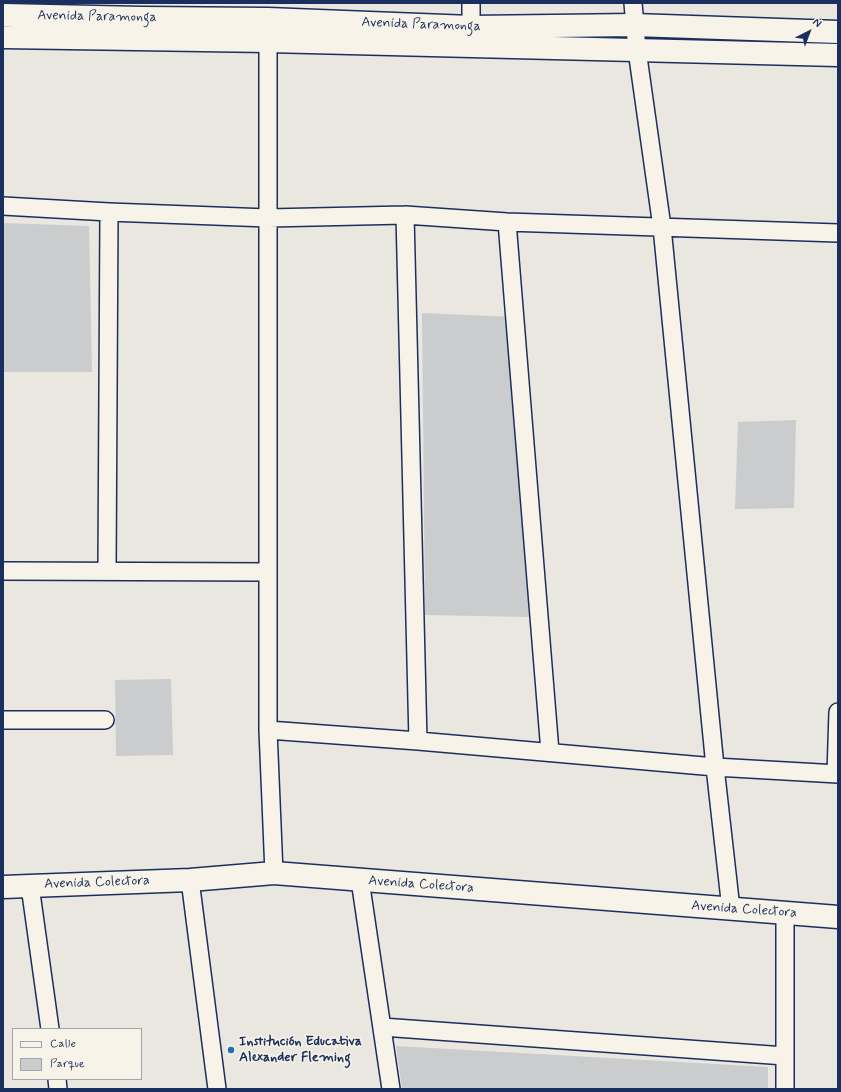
<!DOCTYPE html>
<html>
<head>
<meta charset="utf-8">
<style>
	body { margin:0 }
	#map { position:relative; width:841px; height:1092px; overflow:hidden; background:#eae7e0; font-family:Mynerve,sans-serif }
	canvas { display:block }
	.frame { position:absolute; inset:0; border:4px solid #1b2f5e; pointer-events:none }
	.legend { position:absolute; left:12px; top:1028px; width:130px; height:52px; box-sizing:border-box; background:#f7f3e8; border:1px solid #9fa5b1; margin:0; padding:5px 7px; list-style:none; font-size:12px; color:#1b2f5e }
	.legend li { display:flex; align-items:center; gap:8px; height:20px }
	.legend b { width:20px; border:1px solid #9fa5b1 }
	.north { position:absolute; left:789px; top:12px; width:40px; height:40px; -webkit-text-stroke:3px #f7f3e8; paint-order:stroke; rotate:42deg; font-size:11px; font-weight:700; line-height:16px; text-align:center; color:#1b2f5e }
	.north::after { content:''; display:block; margin:auto; width:14px; height:18px; background:#1b2f5e; clip-path:polygon(50% 0,100% 100%,50% 72%,0 100%) }
</style>
</head>
<body>
<div id="map">
<canvas width="841" height="1092"></canvas>
<div class="frame"></div>
<ul class="legend">
<li><b style="height:5px;background:#f7f3e8"></b>Calle</li>
<li><b style="height:11px;background:#cbcccd"></b>Parque</li>
</ul>
<div class="north">N</div>
</div>
<script>
const context = document.querySelector('canvas').getContext('2d');
context.lineJoin = 'round';
function fill(path, color) { context.fillStyle = color; context.fill(path, 'evenodd'); }
const toPath = rows => new Path2D(rows.map(r => 'M' + r).join(''));
function stroke(path, color, width, dash) { context.strokeStyle = color; context.lineWidth = width; context.lineCap = dash ? 'butt' : 'round'; context.setLineDash(dash || []); context.stroke(path); }
function write(font, color, halo, rows, align = 'center') {
  context.font = font + ' Mynerve,sans-serif'; context.lineWidth = 3; context.setLineDash([]); context.textBaseline = 'middle'; context.strokeStyle = halo; context.fillStyle = color; for (const [text, x, y, turn = 0] of rows) {
    context.save(); context.translate(x, y); context.rotate((+turn || 0) * Math.PI / 180); context.textAlign = isNaN(turn) ? turn : align; if (halo) context.strokeText(text, 0, 0); context.fillText(text, 0, 0); context.restore();
  }
}
fill(toPath([
	[3,223,89,226,92,372,3,372],
	[422,313,514,317,531,617,425,615],
	[796,420,794,508,735,509,738,422],
	[171,679,173,755,116,756,115,680],
	[396,1046,768,1067,768,1089,402,1089]
]), '#cbcccd');
const street = toPath([
	[471,3,471,39],
	[633,3,637,50,662,227,715,767,731,909],
	[268,29,268,730,274,873],
	[3,206,109,212,268,218,405,215,507,222,838,233],
	[405,215,418,741],
	[507,222,550,752],
	[3,571,268,572],
	[107,571,109,212],
	[3,720,105,720],
	[268,730,418,741,715,767,838,774],
	[836,774,838,712],
	[190,880,217,1089],
	[360,880,391,1089],
	[30,886,50,1029],
	[382,1027,785,1056],
	[57,1079,58,1089],
	[785,1089,785,912]
]);
const secondary = toPath([
	[3,15,142,18,268,19,471,27,634,25,838,32],
	[3,37,268,41,838,55],
	[3,887,190,880,274,873,838,917]
]);
stroke(street, '#1b2f5e', 20);
stroke(secondary, '#1b2f5e', 25);
stroke(street, '#f7f3e8', 17);
stroke(secondary, '#f7f3e8', 22);
for (const [x, y, r, color] of [
	[231,1050,4,"#1f6fb2"]
]) { const dot = new Path2D(); dot.arc(x, y, r, 0, 2 * Math.PI); context.fillStyle = color; context.fill(dot); stroke(dot, '#f7f3e8', 1.5); }
write('14px', '#1b2f5e', '#f7f3e8', [
	["Avenida Paramonga",97,17,1],
	["Avenida Paramonga",421,25,2],
	["Avenida Colectora",97,883,-2],
	["Avenida Colectora",421,885,4],
	["Avenida Colectora",744,910,4]
]);
write('bold 14px', '#1b2f5e', '#f7f3e8', [
	["Institución Educativa",239,1042],
	["Alexander Fleming",239,1058]
], 'left');
</script>
</body>
</html>
